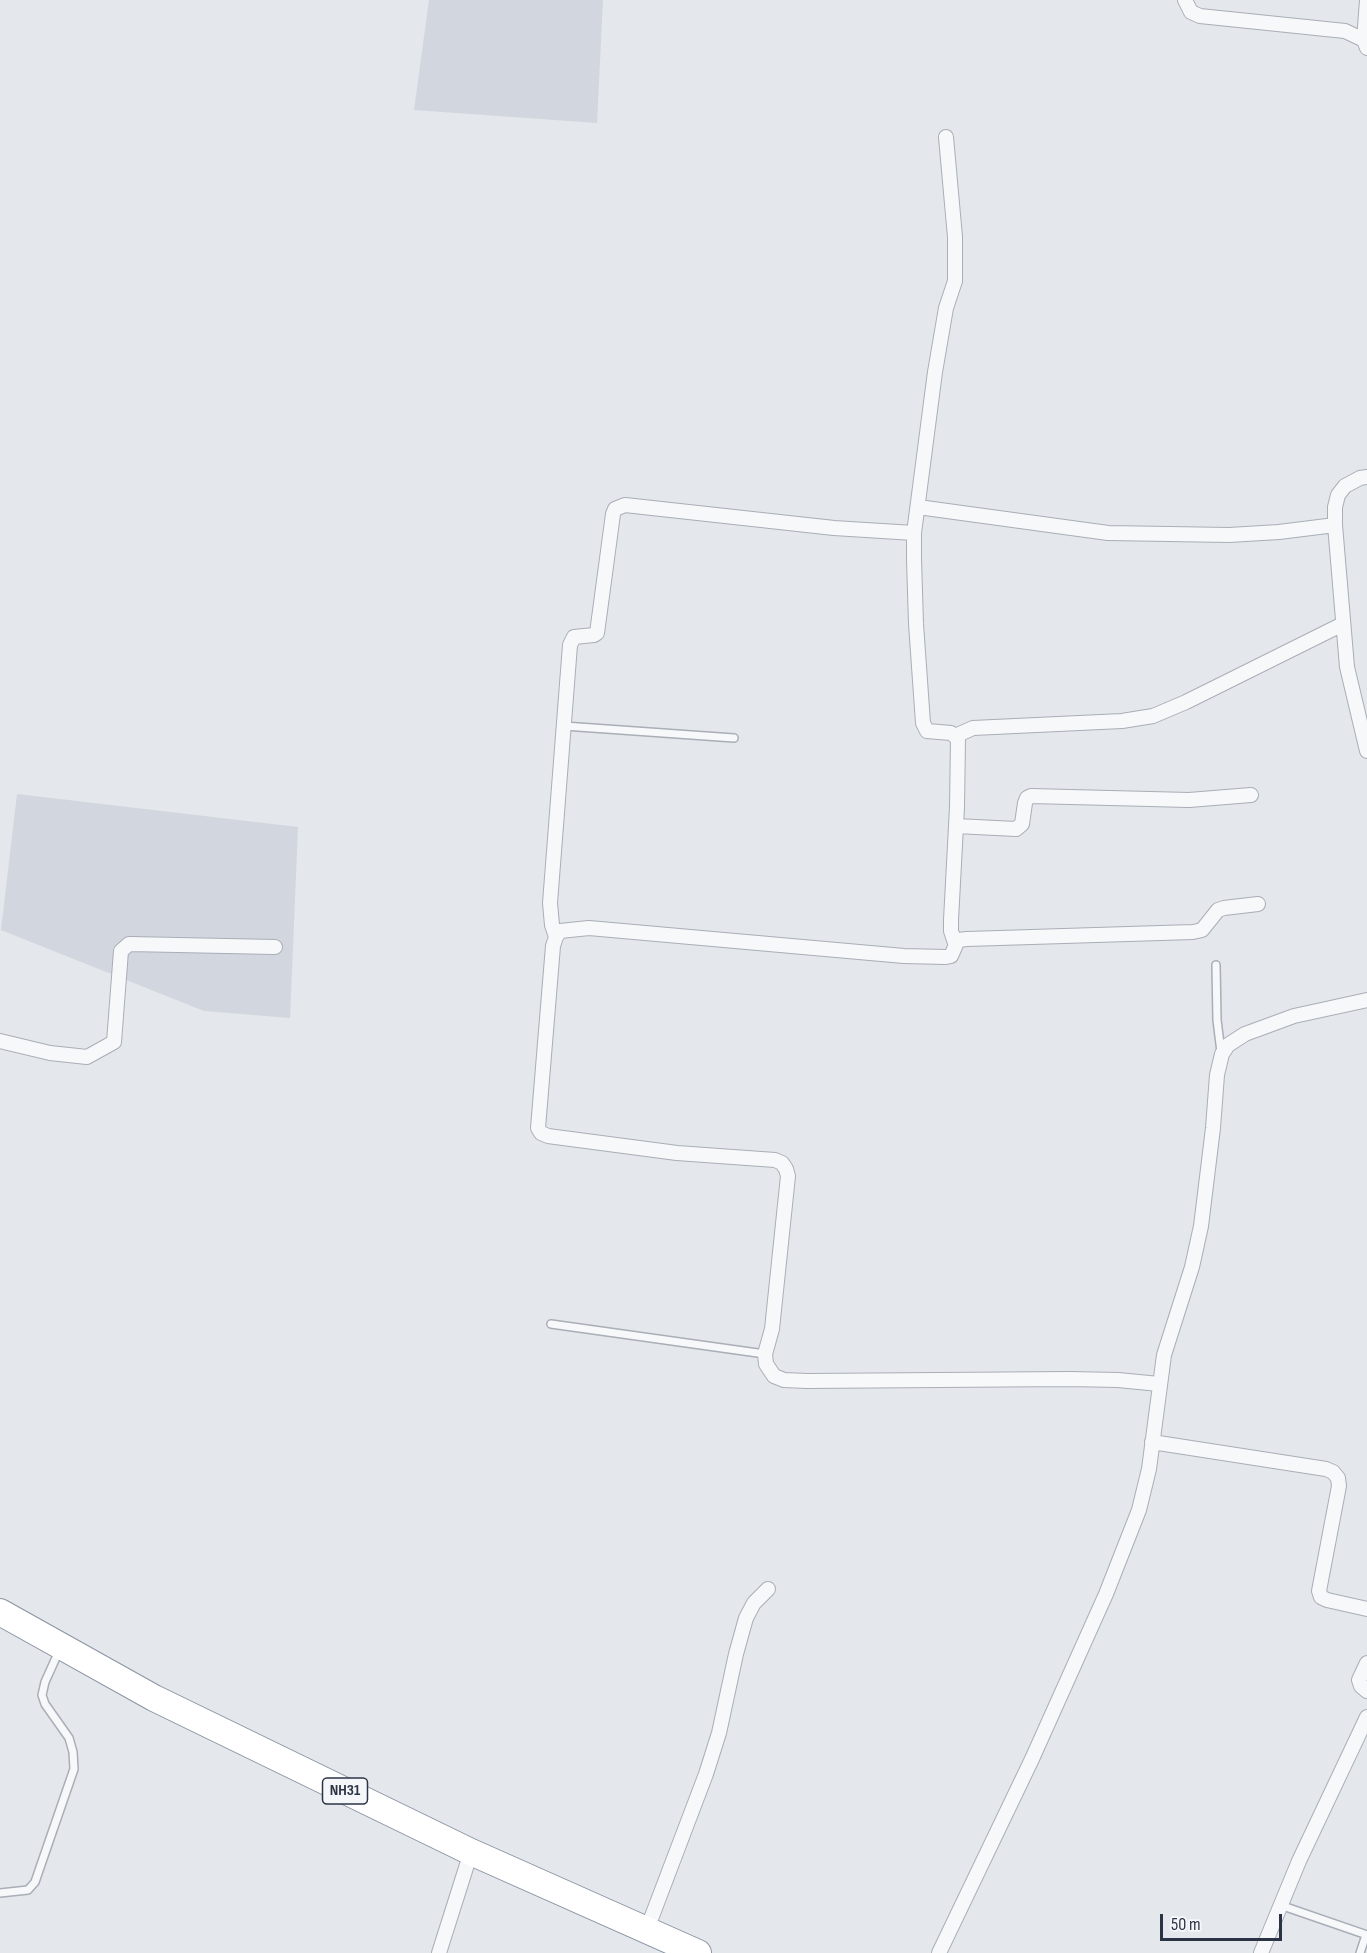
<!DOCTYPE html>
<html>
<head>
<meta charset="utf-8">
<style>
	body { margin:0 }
	#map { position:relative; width:1367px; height:1953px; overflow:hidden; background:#e4e7ec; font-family:"Sofia Sans Condensed",sans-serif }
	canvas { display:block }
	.scale { position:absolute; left:1160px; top:1914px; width:122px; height:27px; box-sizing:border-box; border:3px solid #2b3445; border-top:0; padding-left:8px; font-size:18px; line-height:21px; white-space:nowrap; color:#2b3445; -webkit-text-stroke:4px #f4f6f9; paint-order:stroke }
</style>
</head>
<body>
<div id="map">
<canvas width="1367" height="1953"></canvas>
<div class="scale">50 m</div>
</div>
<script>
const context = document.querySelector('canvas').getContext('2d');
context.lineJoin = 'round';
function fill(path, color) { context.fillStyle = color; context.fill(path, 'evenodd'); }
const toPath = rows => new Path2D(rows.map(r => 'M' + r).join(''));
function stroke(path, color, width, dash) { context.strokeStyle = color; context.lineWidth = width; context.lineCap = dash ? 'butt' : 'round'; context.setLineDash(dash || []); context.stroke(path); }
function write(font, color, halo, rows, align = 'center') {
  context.font = font + ' "Sofia Sans Condensed",sans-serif'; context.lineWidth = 6; context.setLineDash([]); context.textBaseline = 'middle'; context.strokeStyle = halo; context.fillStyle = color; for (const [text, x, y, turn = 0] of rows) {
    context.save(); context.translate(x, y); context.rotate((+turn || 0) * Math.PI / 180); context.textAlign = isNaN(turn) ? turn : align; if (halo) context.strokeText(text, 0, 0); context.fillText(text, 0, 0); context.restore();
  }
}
fill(toPath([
	[429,0,603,0,597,123,414,110],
	[17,794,298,827,290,1018,204,1011,1,930]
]), '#d2d6de');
const lane = toPath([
	[564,726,734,738],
	[1216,965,1217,1020,1221,1052],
	[551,1324,765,1354],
	[0,1893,28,1890,35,1882,74,1769,73,1752,69,1738,45,1704,42,1695,45,1682,59,1651],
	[1280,1905,1367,1935],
	[1360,1953,1366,1935]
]);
const street = toPath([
	[1185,0,1191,12,1200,16,1345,31,1364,40,1367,48],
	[1364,40,1367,0],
	[946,137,955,237,955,281,946,308,935,372,914,533,914,559,916,624,923,723,927,731,951,733,958,739,957,807,951,920,951,931,955,943],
	[1367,477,1360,478,1345,486,1338,495,1335,507,1335,525,1347,667,1367,751],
	[918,507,1108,533,1229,535,1279,532,1335,525],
	[955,736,973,728,1122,721,1153,716,1186,702,1343,624],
	[956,826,1016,829,1022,824,1025,803,1027,798,1031,796,1189,800,1251,795],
	[556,937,552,925,550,903,570,645,574,637,594,635,597,633,613,514,615,509,625,505,834,528,914,533],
	[0,1041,50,1053,87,1057,114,1042,121,951,129,944,275,947],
	[1159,1384,1118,1380,1070,1379,807,1381,784,1380,774,1376,766,1364,765,1354,772,1329,788,1176,786,1169,782,1163,775,1160,677,1153,548,1136,541,1133,538,1128,553,946,556,937,560,931,589,928,904,956,946,957,951,956,958,940,967,939,1193,932,1202,930,1218,910,1224,908,1258,904],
	[1152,1442,1326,1469,1333,1472,1338,1478,1339,1486,1319,1591,1321,1597,1327,1600,1367,1609],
	[1367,1663,1359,1680,1361,1686,1367,1691],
	[646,1932,706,1774,719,1733,736,1654,746,1618,754,1603,768,1589],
	[439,1953,471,1852],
	[939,1953,1032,1759,1106,1594,1139,1510,1149,1469,1164,1355,1192,1267,1201,1226,1213,1128,1217,1075,1222,1054,1228,1045,1245,1034,1294,1016,1367,1000],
	[1261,1953,1299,1861,1367,1717]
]);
const highway = toPath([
	[0,1612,154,1698,471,1852,698,1953]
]);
stroke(lane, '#a9aeb7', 10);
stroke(street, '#a9aeb7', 16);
stroke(highway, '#8b94a3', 28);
stroke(lane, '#f7f8fa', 7);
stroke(street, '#f7f8fa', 14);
stroke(highway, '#fff', 26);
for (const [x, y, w] of [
	[345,1791,45]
]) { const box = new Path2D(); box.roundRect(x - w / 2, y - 13, w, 26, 4.5); context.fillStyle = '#f4f6f9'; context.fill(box); stroke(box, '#2b3445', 1.5); }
write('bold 16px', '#2b3445', null, [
	["NH31",345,1791]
]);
</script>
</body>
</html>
